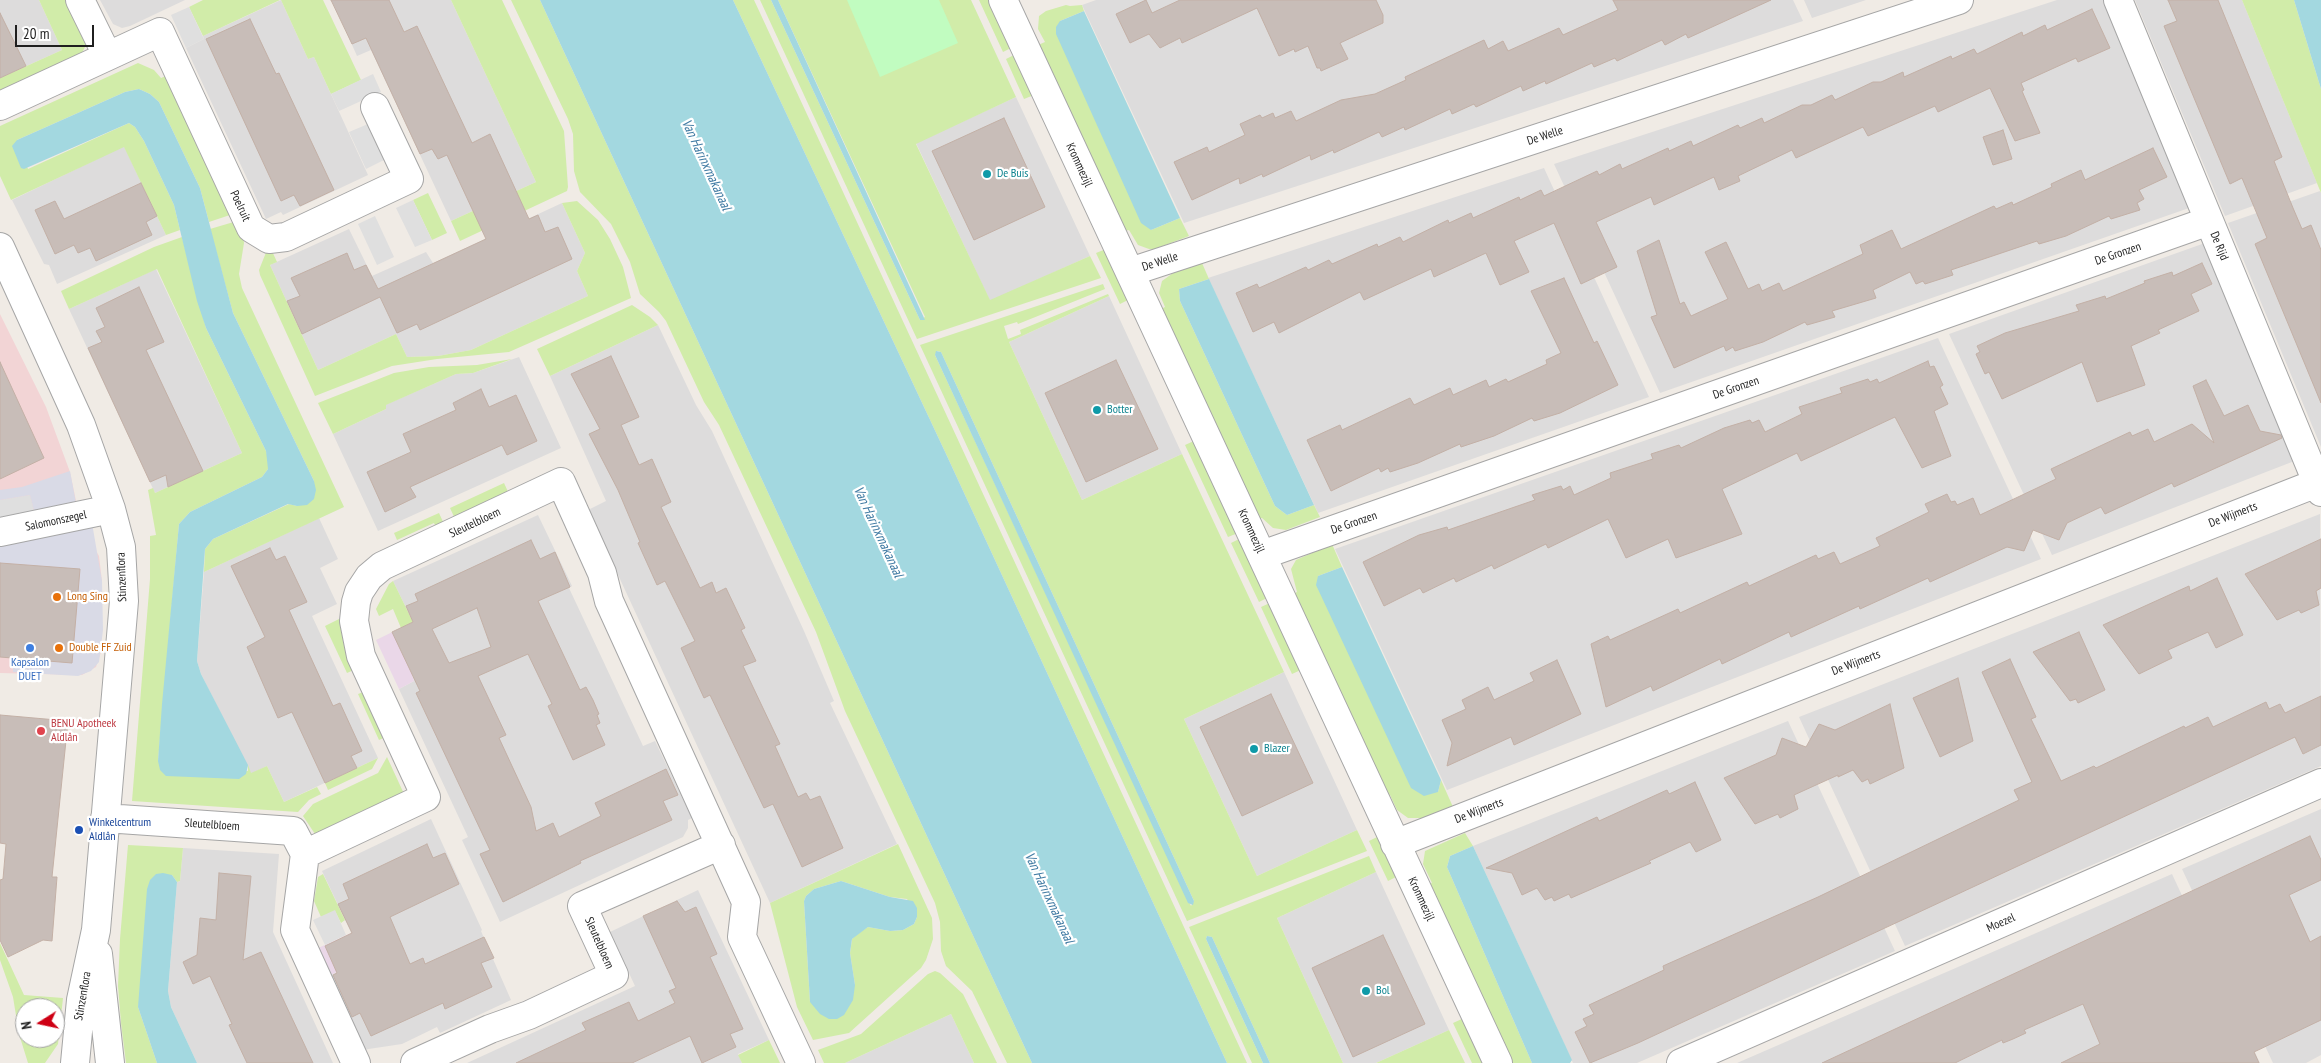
<!DOCTYPE html>
<html>
<head>
<meta charset="utf-8">
<style>
	body { margin:0 }
	#map { position:relative; width:2321px; height:1063px; overflow:hidden; background:#f0ebe5; font-family:"PT Sans Narrow",sans-serif }
	canvas { display:block }
	.north { position:absolute; left:15px; top:998px; width:50px; height:50px; box-sizing:border-box; background:#fff; border:1px solid #a5a5a5; border-radius:50%; rotate:260deg; font-size:14px; font-weight:700; line-height:20px; text-align:center; color:#1f1f1f }
	.north::after { content:''; display:block; margin:auto; width:18px; height:22px; background:#ce0014; clip-path:polygon(50% 0,100% 100%,50% 72%,0 100%) }
	.scale { position:absolute; left:15px; top:25px; width:79px; height:22px; box-sizing:border-box; border:2px solid #1f1f1f; border-top:0; padding-left:6px; font-size:15px; line-height:18px; white-space:nowrap; color:#1f1f1f; -webkit-text-stroke:4px #fff; paint-order:stroke }
</style>
</head>
<body>
<div id="map">
<canvas width="2321" height="1063"></canvas>
<div class="north">N</div>
<div class="scale">20 m</div>
</div>
<script>
const context = document.querySelector('canvas').getContext('2d');
context.lineJoin = 'round';
function fill(path, color) { context.fillStyle = color; context.fill(path, 'evenodd'); }
const toPath = rows => new Path2D(rows.map(r => 'M' + r).join(''));
function stroke(path, color, width, dash) { context.strokeStyle = color; context.lineWidth = width; context.lineCap = dash ? 'butt' : 'round'; context.setLineDash(dash || []); context.stroke(path); }
function write(font, color, halo, rows, align = 'center') {
  context.font = font + ' "PT Sans Narrow",sans-serif'; context.lineWidth = 4.5; context.setLineDash([]); context.textBaseline = 'middle'; context.strokeStyle = halo; context.fillStyle = color; for (const [text, x, y, turn = 0] of rows) {
    context.save(); context.translate(x, y); context.rotate((+turn || 0) * Math.PI / 180); context.textAlign = isNaN(turn) ? turn : align; if (halo) context.strokeText(text, 0, 0); context.fillText(text, 0, 0); context.restore();
  }
}
fill(toPath([
	[0,0,39,0,62,50,0,78],
	[100,0,185,0,130,26,122,28,113,24],
	[281,0,308,59,314,57,368,175,283,215,281,212,266,219,186,48,204,39,203,36],
	[332,0,451,0,536,182,451,221,371,50,357,56],
	[1096,0,1793,0,1803,21,1184,223,1082,5],
	[1804,0,1866,0,1812,18],
	[2057,0,2107,0,2189,208,1660,393,1554,164],
	[2135,0,2242,0,2317,183,2225,216],
	[1016,97,1090,256,990,301,916,143],
	[124,146,166,235,57,284,49,265,44,264,12,200],
	[1544,168,1649,397,1318,513,1208,278],
	[2320,191,2321,193,2321,447,2228,223],
	[562,203,585,253,577,271,588,296,471,350,438,356,407,357,396,334,318,370,270,265,349,229,372,276,426,252,433,263],
	[2205,243,2297,460,2052,555,1949,334],
	[156,269,242,453,155,493,69,309],
	[1109,296,1182,454,1082,500,1009,342],
	[658,325,696,405,712,431,804,631,834,701,830,703,897,844,770,903,588,510,606,501,550,376],
	[1938,338,2041,559,1447,790,1335,549],
	[519,357,561,448,378,531,333,434,386,409,385,405,456,374,473,373],
	[2320,514,2321,766,1905,946,1799,717],
	[538,515,572,586,569,588,643,746,655,741,692,818,688,820,688,828,683,837,500,922,462,840,468,837,399,689,414,681,412,675,413,622,393,581],
	[319,518,338,559,320,568,337,604,312,616,378,758,284,802,267,766,251,774,201,674,197,661,204,572],
	[1284,672,1357,830,1257,876,1184,719],
	[1788,721,1895,951,1637,1063,1573,1063,1473,846],
	[2321,809,2321,1055,2306,1063,2273,1063,2182,869],
	[431,819,482,930,481,931,493,959,511,1000,440,1033,437,1027,402,1044,362,1050,328,976,364,960,322,871],
	[183,848,279,854,273,932,333,1063,197,1063,171,1007,168,991,177,882,180,881],
	[1376,872,1449,1030,1376,1063,1343,1063,1277,918],
	[2172,874,2260,1063,1737,1063],
	[698,890,769,1040,738,1054,742,1063,467,1063,635,986,610,932],
	[951,1014,974,1063,845,1063]
]), '#dddcdc');
fill(toPath([
	[0,314,46,407,70,472,81,525,99,556,102,581,101,652,96,667,82,675,0,673]
]), '#f2d4d5');
fill(toPath([
	[413,622,433,665,412,675,414,681,399,689,376,640],
	[351,933,364,960,328,976,316,949]
]), '#ead7e8');
fill(toPath([
	[39,0,69,0,86,40,85,47,82,53,0,95,0,78,62,50],
	[203,0,280,0,203,36,189,7],
	[281,0,323,0,361,80,331,94,314,57,308,59],
	[451,0,502,0,564,131,568,187,567,191,460,241,451,221,536,182],
	[511,0,540,0,1032,1063,1007,1063,972,991,946,966,941,951,940,922,935,903,845,711,816,632,719,425,704,402,666,321,659,312,640,294,630,262,611,224,580,192,574,171,573,134,568,119],
	[733,0,754,0,1247,1063,1227,1063,947,456],
	[760,0,771,0,920,320,925,317,778,0,971,0,1016,97,916,144,990,300,1090,256,1101,278,917,339],
	[979,0,991,0,1013,47,1003,52],
	[2242,0,2294,0,2321,89,2321,193],
	[1066,5,1070,6,1082,5,1084,11,1060,21,1151,230,1180,218,1189,236,1155,249,1149,249,1138,245,1129,230,1125,231,1038,45,1045,42,1038,29,1039,16,1046,11],
	[1016,54,1034,95,1024,99,1006,59],
	[138,63,154,70,161,78,168,75,233,214,209,222,200,188,159,102,150,94,139,89,125,92,17,140,28,169,129,123,135,127,144,141,174,205,180,230,166,235,124,147,11,200,0,176,0,126],
	[428,193,447,233,432,240,413,200],
	[577,201,598,220,610,239,623,267,631,298,509,352,437,359,392,366,315,396,260,275,259,270,267,250,272,251,277,262,270,265,318,370,396,334,407,357,438,356,471,350,588,296,577,271,585,253,562,203],
	[237,221,243,235,244,243,239,274,242,288,344,507,204,572,205,549,213,539,289,504,297,506,314,481,233,313,210,229],
	[182,237,206,328,266,451,269,461,268,469,262,477,190,512,179,524,158,761,248,771,248,765,251,773,267,766,284,802,317,787,321,794,309,800,298,812,132,801,150,579,150,536,156,535,148,490,153,488,155,493,242,453,157,269,69,309,61,291,154,247],
	[1106,249,1130,299,1120,304,1096,253],
	[1202,263,1209,279,1179,289,1180,301,1275,506,1287,515,1314,505,1320,517,1286,530,1273,528,1262,518,1258,519,1161,309,1165,307,1159,293,1162,281,1173,273],
	[1103,284,1105,289,1018,324,1017,322,1004,326,1008,339,1021,334,1020,330,1108,294,1109,296,1009,342,1082,500,1182,454,1284,672,1184,719,1257,876,1357,830,1367,851,1187,921,920,345],
	[937,351,941,352,1194,901,1191,906,935,355],
	[632,305,650,317,658,325,550,376,537,349],
	[512,359,473,373,456,374,386,405,386,409,333,434,318,403,394,373,429,367,477,365],
	[1196,440,1238,533,1228,537,1185,445],
	[504,483,510,496,456,521,450,508],
	[439,513,445,526,437,530,434,523,397,540,394,533],
	[1241,538,1269,597,1259,602,1231,543],
	[1332,544,1342,567,1318,576,1438,792,1441,780,1453,807,1422,818,1408,818,1397,810,1390,795,1385,797,1293,594,1297,592,1291,569,1296,560],
	[393,581,413,622,401,628,393,609,379,616,376,609,389,584],
	[1272,602,1303,669,1292,674,1261,607],
	[341,618,342,636,356,669,347,673,325,626],
	[366,691,388,736,379,740,358,694],
	[387,757,405,796,317,837,303,816,313,804,378,773],
	[378,758,372,769,328,790,325,783],
	[1465,833,1473,846,1450,856,1447,867,1532,1063,1511,1063,1427,885,1432,883,1423,864,1425,851],
	[1379,836,1398,876,1388,881,1369,841],
	[898,844,932,918,933,939,926,960,921,968,849,1033,813,1040,797,1007,770,903],
	[841,881,890,897,907,899,917,917,914,924,903,930,890,931,868,927,857,934,852,939,850,953,855,985,810,1002,804,901,806,896,814,889],
	[128,845,183,848,180,881,177,882,172,875,138,1007,157,1063,126,1063,121,1023,118,986,120,939],
	[1369,856,1376,872,1277,918,1343,1063,1270,1063,1212,937,1207,936,1206,939,1263,1063,1252,1063,1189,927],
	[323,874,345,920,341,923,335,911,321,917,314,901,318,877],
	[0,943,24,995,63,998,58,1044,45,1063,28,1063,19,1034,13,997,0,960],
	[25,1008,55,1008,55,1038,25,1038],
	[935,971,940,973,963,994,997,1063,974,1063,951,1014,845,1063,824,1063,818,1050,861,1034,928,974],
	[1464,1018,1485,1063,1472,1063,1453,1023],
	[1449,1030,1465,1063,1376,1063],
	[769,1040,780,1063,742,1063,738,1055]
]), '#d1eca9');
fill(toPath([
	[847,0,939,0,958,43,880,77]
]), '#c1fcc0');
fill(toPath([
	[189,7,204,39,186,48,171,15],
	[373,74,381,92,339,111,331,94],
	[368,124,384,160,366,169,349,132],
	[413,200,432,240,415,247,396,208],
	[375,216,394,257,377,265,358,224],
	[30,495,35,514,0,521,0,500],
	[335,910,346,935,325,945,313,920]
]), '#dfdfdf');
fill(toPath([
	[70,471,76,503,35,514,30,495,0,500,0,490,22,487],
	[92,523,102,581,103,630,99,662,91,671,78,676,13,672,13,659,72,663,80,570,0,563,0,545,31,540]
]), '#d9dae6');
fill(toPath([
	[540,0,733,0,947,456,1227,1063,1032,1063],
	[771,0,778,0,925,320,920,320],
	[2294,0,2321,0,2321,89],
	[1084,11,1180,218,1151,230,1141,223,1056,34,1056,27,1060,21],
	[139,89,150,94,159,102,200,188,233,313,314,481,316,490,314,499,307,505,297,506,288,504,213,539,205,549,197,661,201,674,248,765,246,774,239,779,166,776,160,770,158,761,162,704,179,524,190,512,262,477,268,469,266,451,206,328,197,301,174,205,144,141,135,127,129,123,24,169,21,168,12,146,17,140,125,92],
	[1209,279,1314,505,1287,515,1275,506,1180,301,1179,289],
	[936,351,941,352,1194,901,1193,905,1188,903,935,355],
	[1342,567,1441,780,1438,792,1424,796,1411,788,1316,585,1318,576],
	[1473,846,1572,1060,1570,1063,1532,1063,1447,867,1450,856],
	[163,873,172,875,177,882,168,991,171,1007,197,1063,157,1063,138,1007,147,889,150,880,156,874],
	[841,881,890,897,913,901,917,908,917,917,914,924,903,930,890,931,868,927,852,939,850,953,855,985,853,1000,844,1015,837,1019,829,1019,820,1014,810,1002,804,901,806,896,814,889],
	[1207,936,1212,937,1270,1063,1263,1063,1206,939]
]), '#a3d8e0');
const building = toPath([
	[331,0,389,0,404,32,417,26,472,143,490,134,529,219,538,215,545,232,558,227,572,259,420,330,417,324,397,333,380,297,302,334,287,301,300,296,291,278,347,253,354,270,366,265,378,289,486,239,447,155,438,159,432,149,420,154,366,38,352,44,331,0],
	[1146,0,1152,13,1180,0,1376,0,1383,15,1383,23,1340,43,1348,59,1321,71,1320,68,1317,68,1308,46,1295,52,1294,49,1279,56,1257,8,1182,43,1180,38,1160,48,1149,34,1130,43,1116,14,1146,0],
	[1613,0,1771,0,1688,38,1686,34,1665,45,1662,40,1617,61,1615,58,1594,67,1592,63,1546,84,1545,81,1523,91,1521,86,1476,107,1474,104,1452,114,1450,109,1405,130,1404,127,1382,137,1379,132,1334,153,1333,150,1311,160,1310,155,1263,177,1262,174,1240,184,1239,178,1192,200,1174,162,1207,147,1209,152,1245,135,1240,124,1260,115,1262,118,1273,113,1275,118,1291,111,1296,121,1341,100,1375,94,1406,80,1405,77,1484,40,1488,49,1503,41,1508,51,1559,28,1563,35,1618,10,1613,0],
	[2168,0,2218,0,2282,157,2274,161,2293,208,2302,229,2311,225,2321,250,2321,403,2255,244,2267,238,2242,178,2230,184,2164,26,2177,21,2168,0],
	[2092,9,2110,48,2078,62,2076,58,2021,83,2024,90,2022,91,2040,133,2015,141,1990,88,1938,112,1935,106,1868,136,1863,127,1796,158,1792,150,1738,176,1740,181,1719,190,1714,177,1654,205,1651,197,1596,222,1617,267,1581,284,1554,223,1514,241,1529,272,1500,285,1486,253,1434,277,1431,269,1364,300,1360,292,1279,333,1274,322,1253,332,1236,293,1257,284,1259,288,1306,267,1308,270,1329,260,1332,264,1377,244,1378,247,1400,237,1403,242,1448,220,1449,223,1471,213,1473,218,1519,197,1520,200,1541,190,1544,196,1597,171,1599,175,1620,164,1622,169,1668,148,1669,151,1691,141,1693,146,1738,125,1740,128,1762,118,1764,123,1802,105,1811,105,1832,95,1835,100,1873,82,1881,82,1903,72,1904,77,1951,56,1952,59,1974,49,1977,54,2022,32,2023,36,2045,25,2047,30,2092,9],
	[0,13,26,66,0,78,0,13],
	[250,19,276,74,279,73,334,190,300,206,294,195,281,201,206,39,250,19],
	[1004,118,1045,207,974,240,932,151,1004,118],
	[2003,130,2012,159,1993,165,1983,137,2003,130],
	[2153,148,2167,177,2139,190,2144,199,2137,203,2140,210,2111,219,2109,216,2066,236,2039,244,2037,241,1951,270,1953,275,1925,284,1923,281,1916,284,1910,272,1873,290,1876,298,1832,311,1835,317,1807,325,1805,322,1763,342,1735,351,1733,347,1726,351,1724,346,1674,368,1651,317,1657,315,1637,251,1659,240,1680,304,1684,302,1691,316,1728,299,1705,252,1726,242,1748,289,1759,284,1762,291,1779,283,1783,291,1863,254,1860,245,1892,230,1901,249,1994,206,1996,209,2012,202,2013,205,2052,187,2051,184,2081,170,2085,180,2153,148],
	[141,183,157,216,146,222,152,235,96,261,90,248,78,253,74,245,55,254,35,210,55,201,64,219,141,183],
	[2202,263,2212,284,2191,294,2199,311,2158,330,2160,333,2131,346,2145,385,2097,402,2082,362,2002,399,1989,372,1985,374,1976,354,1980,352,1977,346,2005,333,2079,311,2076,305,2105,296,2106,299,2145,283,2144,281,2172,272,2173,276,2202,263],
	[1564,278,1594,343,1597,341,1618,385,1560,413,1534,421,1532,418,1494,436,1461,447,1460,444,1418,463,1390,472,1388,468,1381,472,1379,468,1331,491,1307,440,1340,425,1342,430,1410,398,1414,405,1450,388,1453,395,1486,380,1489,387,1506,379,1508,382,1547,364,1546,360,1561,353,1531,291,1564,278],
	[139,287,164,342,146,350,203,471,168,487,166,475,150,482,88,348,102,342,96,331,105,327,96,308,139,287],
	[611,356,639,417,621,425,639,465,652,459,671,502,661,507,700,588,712,582,716,593,726,588,745,628,741,630,756,661,743,666,780,744,775,746,798,797,806,793,810,800,820,796,843,848,802,867,773,804,764,808,710,695,704,698,681,648,695,641,665,581,657,585,638,543,640,542,618,490,589,434,600,429,571,374,611,356],
	[1116,360,1158,449,1086,482,1045,393,1116,360],
	[1928,361,1930,367,1934,366,1943,385,1940,387,1948,404,1934,411,1951,456,1922,468,1895,417,1801,461,1797,453,1722,489,1742,534,1676,558,1668,539,1626,558,1608,519,1548,548,1546,544,1494,569,1492,565,1456,582,1454,578,1423,593,1420,588,1384,606,1363,562,1419,535,1447,527,1448,530,1535,500,1532,495,1561,486,1563,490,1570,486,1574,495,1611,478,1610,473,1653,459,1651,454,1679,445,1681,448,1724,428,1750,420,1752,423,1759,420,1765,432,1802,414,1799,407,1842,393,1840,388,1868,379,1870,382,1877,379,1879,383,1928,361],
	[0,362,44,458,0,479,0,362],
	[2206,380,2224,416,2248,405,2260,431,2281,435,2282,438,2174,487,2172,483,2105,514,2101,507,2067,523,2059,540,2033,530,2024,551,2007,547,1930,582,1928,578,1860,609,1859,606,1791,637,1789,632,1722,664,1720,659,1653,691,1651,686,1606,707,1591,644,1608,636,1610,640,1678,609,1680,613,1747,582,1749,586,1816,555,1818,559,1834,552,1840,564,1880,546,1876,538,1929,512,1925,504,1947,494,1951,502,1955,501,1957,505,1973,498,1980,515,2056,479,2051,469,2130,432,2132,436,2148,429,2154,442,2192,424,2214,443,2193,386,2206,380],
	[481,389,489,407,516,395,537,441,507,455,502,445,410,487,416,497,385,512,367,472,411,452,403,434,456,410,453,403,481,389],
	[2321,539,2321,588,2316,591,2319,605,2301,613,2299,610,2277,620,2245,574,2321,539],
	[531,540,540,559,555,552,570,587,538,601,580,690,586,687,593,700,599,714,597,715,600,723,596,725,605,745,573,760,548,706,552,704,528,654,478,676,506,735,499,738,531,807,536,831,553,823,559,837,601,816,595,803,666,769,678,795,663,801,672,820,580,861,581,863,503,902,480,854,490,850,416,693,420,691,392,632,413,622,406,606,418,601,415,594,531,540],
	[477,608,491,647,449,663,432,629,477,608],
	[270,548,276,560,285,556,307,602,289,610,333,706,340,703,362,751,351,756,357,768,325,783,292,712,278,718,247,647,265,637,231,566,270,548],
	[0,563,80,569,72,663,0,657,0,563],
	[2217,578,2243,635,2216,648,2208,632,2168,650,2172,658,2139,674,2103,625,2189,586,2190,591,2217,578],
	[2079,632,2105,690,2078,703,2076,699,2070,701,2033,652,2079,632],
	[2010,659,2036,717,2031,719,2061,781,2094,766,2096,768,2184,726,2185,728,2208,717,2213,727,2266,702,2269,709,2280,704,2285,713,2321,696,2321,745,2303,754,2295,737,1638,1043,1590,1063,1575,1032,1587,1026,1583,1019,1594,1014,1589,1005,1664,970,1663,966,1818,897,2019,800,2014,790,2032,782,1982,672,2010,659],
	[1557,660,1581,714,1514,745,1511,737,1447,766,1452,743,1442,720,1466,709,1462,700,1488,687,1494,700,1534,681,1530,673,1557,660],
	[1958,678,1973,741,1940,757,1913,698,1958,678],
	[1271,694,1313,783,1242,816,1200,727,1271,694],
	[1890,704,1904,768,1870,784,1868,779,1862,782,1853,770,1838,777,1838,775,1794,795,1798,809,1780,818,1778,814,1755,824,1724,778,1776,755,1782,738,1806,747,1819,724,1835,730,1890,704],
	[0,715,68,721,52,877,57,877,52,941,43,940,8,957,0,940,0,880,3,879,6,844,0,843,0,715],
	[1695,782,1721,840,1696,852,1690,842,1649,861,1651,863,1571,898,1569,894,1554,901,1552,897,1545,900,1537,888,1522,895,1512,873,1486,868,1597,817,1599,821,1667,790,1669,794,1695,782],
	[2310,836,2321,860,2321,880,2289,895,2310,942,2321,936,2321,1020,2254,1052,2259,1063,2061,1063,2100,1044,2083,1004,2024,1030,2026,1033,2013,1039,2003,1043,2002,1040,1955,1063,1822,1063,2310,836],
	[427,844,433,858,445,853,459,884,390,917,410,964,423,958,425,964,484,937,494,958,481,963,492,987,445,1009,443,1003,371,1036,360,1013,352,1017,333,975,337,973,325,946,352,933,338,904,349,899,343,884,427,844],
	[219,873,251,876,243,960,261,952,313,1063,247,1063,229,1025,232,1024,210,976,193,984,183,962,197,955,200,918,216,920,219,873],
	[677,901,685,912,696,907,717,954,710,957,743,1029,730,1034,736,1047,702,1063,690,1036,632,1063,516,1063,586,1030,582,1023,629,1002,638,1021,675,1003,669,991,676,988,643,916,677,901],
	[1383,935,1425,1024,1353,1057,1312,968,1383,935]
]);
fill(building, '#c8bdb8');
stroke(building, '#c3b0a6', 1);
const minor = toPath([
	[80,0,107,55],
	[1003,0,1498,1063],
	[2118,0,2321,492],
	[0,106,160,32,251,228,269,239,286,237,409,179,375,107],
	[0,247,81,425,111,509,121,547,124,601,96,930,81,1000,75,1063],
	[1130,272,1959,0],
	[0,532,111,509],
	[1262,555,2209,221],
	[105,818,293,831,305,854,426,797,361,656,354,621,356,602,359,592,369,577,382,566,561,482,602,573,609,601,746,902,742,937,801,1063],
	[1395,844,2317,483],
	[305,854,295,930,356,1063],
	[98,954,110,1063],
	[415,1063,490,1029,529,1015,614,975,582,906,721,845],
	[1681,1063,2321,783]
]);
stroke(minor, '#a6a6a6', 30);
stroke(minor, '#fff', 28);
for (const [x, y, r, color] of [
	[987,174,5,"#0f9aa8"],
	[1097,410,5,"#0f9aa8"],
	[57,597,5,"#e8710a"],
	[30,648,5,"#3f7fe0"],
	[59,648,5,"#e8710a"],
	[41,731,5,"#e0444e"],
	[1254,749,5,"#0f9aa8"],
	[79,830,5,"#1a4fb4"],
	[1366,991,5,"#0f9aa8"]
]) { const dot = new Path2D(); dot.arc(x, y, r, 0, 2 * Math.PI); context.fillStyle = color; context.fill(dot); stroke(dot, '#fff', 2); }
write('12px', '#1f1f1f', '#fff', [
	["De Welle",1545,136,-18],
	["Krommezijl",1079,165,65],
	["Poelruit",240,206,65],
	["De Rijd",2219,246,68],
	["De Gronzen",2118,254,-19],
	["De Welle",1160,262,-18],
	["De Gronzen",1736,388,-19],
	["De Wijmerts",2233,515,-21],
	["Salomonszegel",56,521,-12],
	["Sleutelbloem",475,523,-25],
	["De Gronzen",1354,523,-19],
	["Krommezijl",1251,531,65],
	["Stinzenflora",122,577,-92],
	["De Wijmerts",1856,663,-21],
	["De Wijmerts",1479,811,-21],
	["Sleutelbloem",212,825,4],
	["Krommezijl",1421,899,65],
	["Moezel",2001,923,-24],
	["Sleutelbloem",599,943,66],
	["Stinzenflora",83,996,-80]
]);
write('12px', '#0d838f', '#fff', [
	["De Buis",997,174],
	["Botter",1107,410],
	["Blazer",1264,749],
	["Bol",1376,991]
], 'left');
write('12px', '#c56008', '#fff', [
	["Long Sing",67,597],
	["Double FF Zuid",69,648]
], 'left');
write('12px', '#366cbe', '#fff', [
	["Kapsalon",30,663],
	["DUET",30,677]
]);
write('12px', '#be3a42', '#fff', [
	["BENU Apotheek",51,724],
	["Aldlân",51,738]
], 'left');
write('12px', '#164399', '#fff', [
	["Winkelcentrum",89,823],
	["Aldlân",89,837]
], 'left');
write('italic 14px', '#427ca4', '#fff', [
	["Van Harinxmakanaal",706,165,65],
	["Van Harinxmakanaal",878,532,65],
	["Van Harinxmakanaal",1049,898,65]
]);
</script>
</body>
</html>
